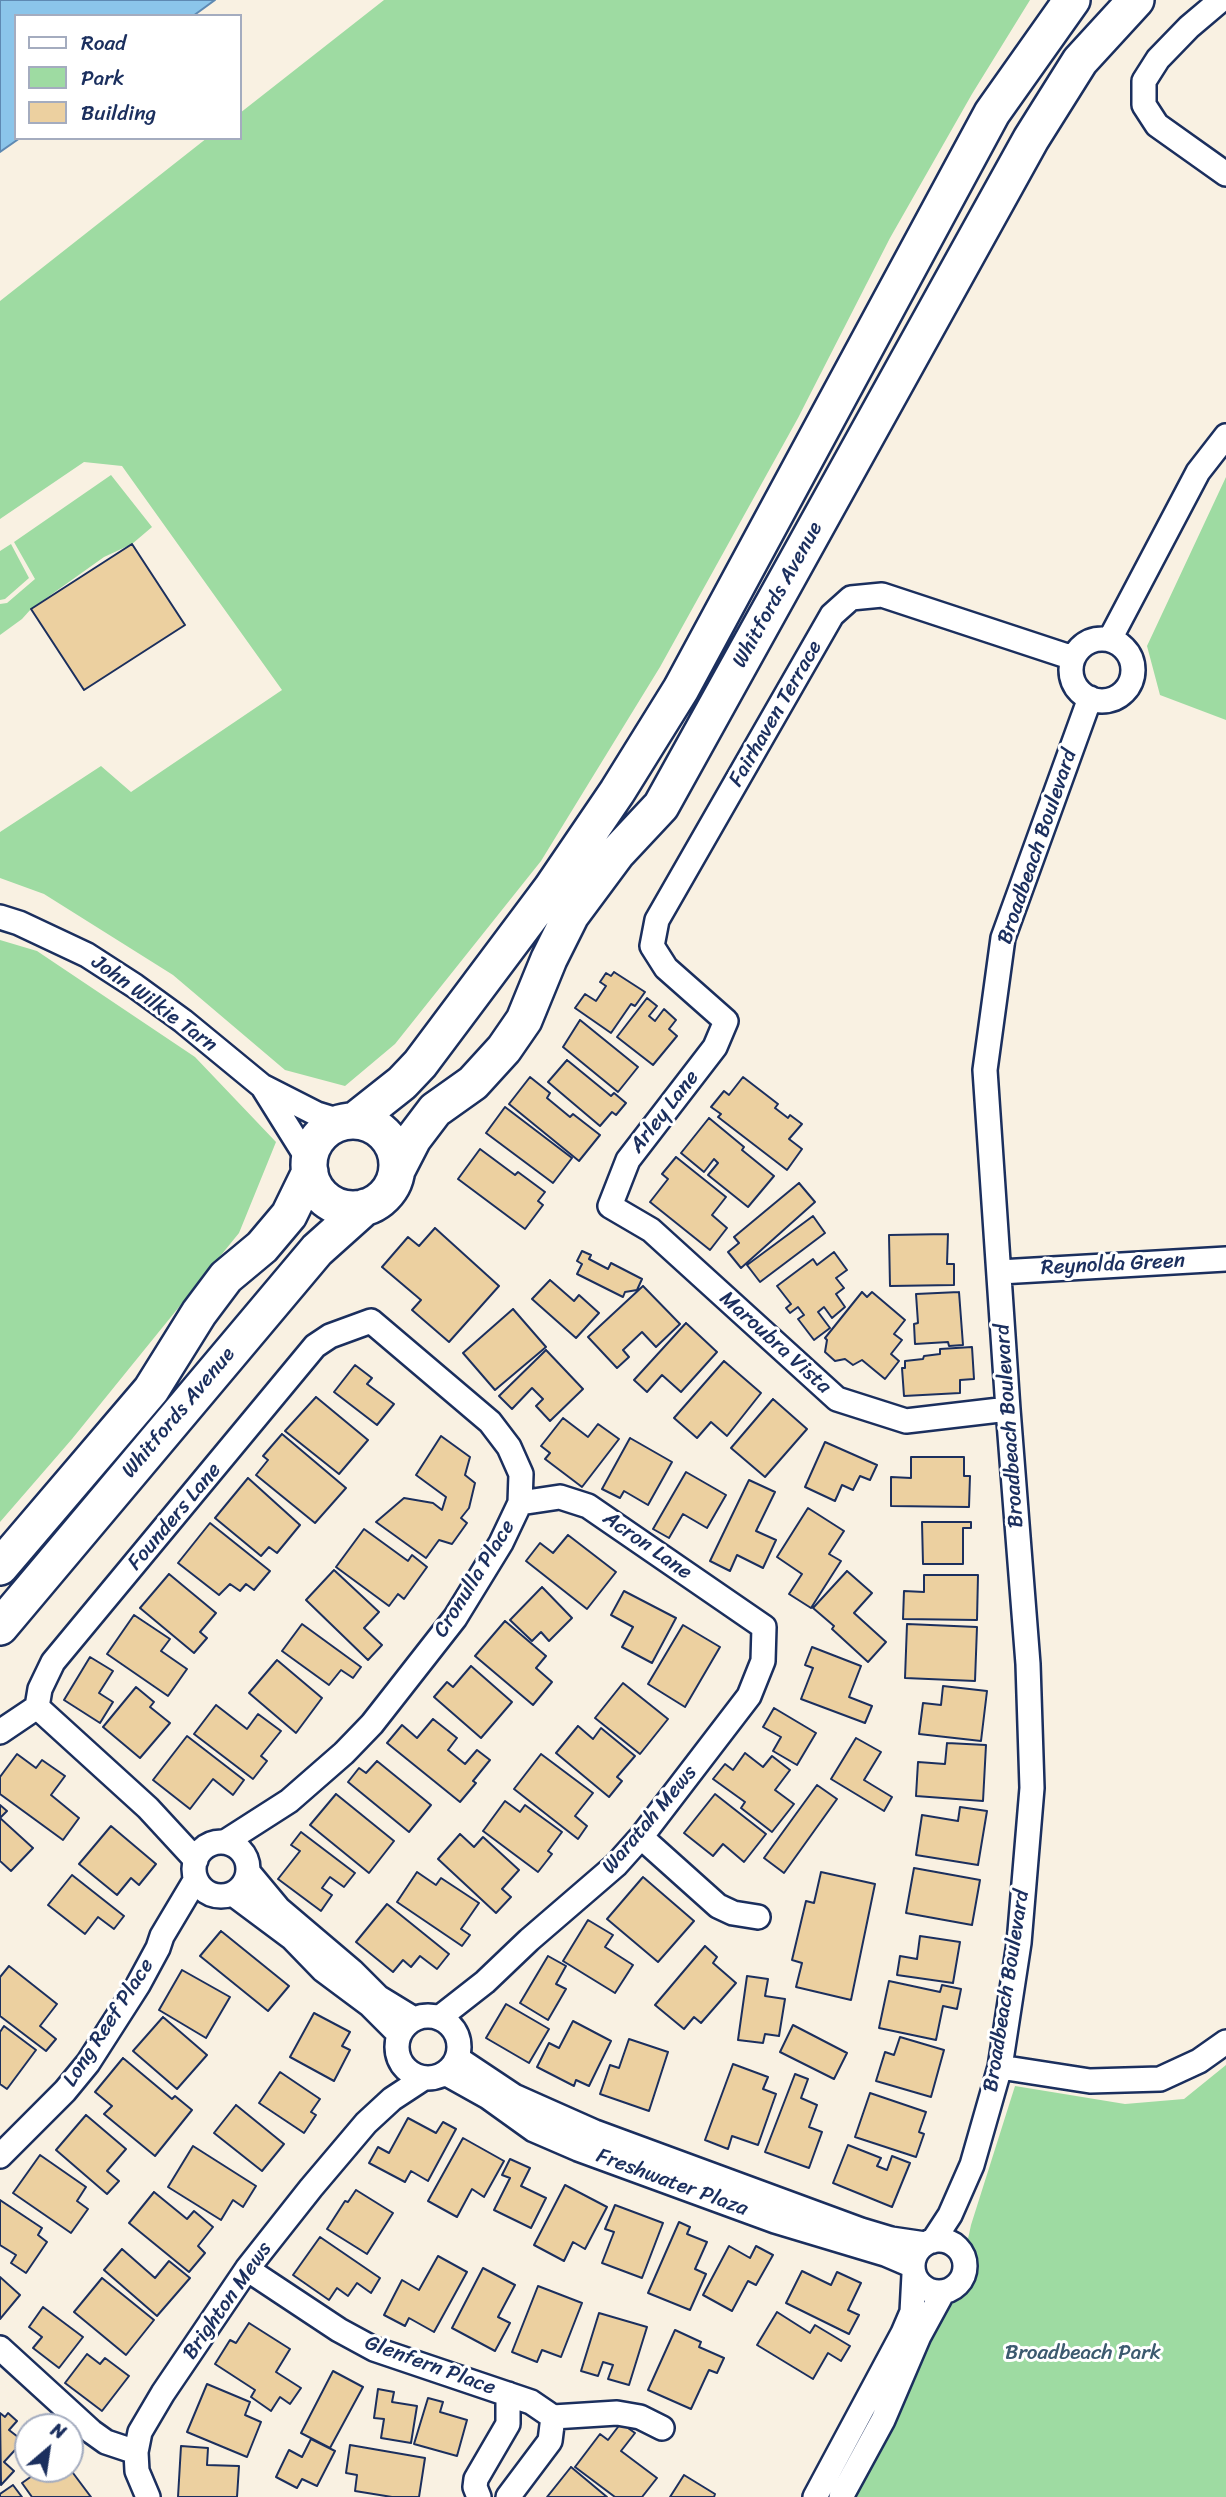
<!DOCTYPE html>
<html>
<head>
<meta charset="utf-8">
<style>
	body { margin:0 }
	#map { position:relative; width:1226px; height:2497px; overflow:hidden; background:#f9f1e2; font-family:Sriracha,sans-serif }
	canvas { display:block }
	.legend { position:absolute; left:14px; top:14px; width:228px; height:126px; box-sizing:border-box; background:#fff; border:2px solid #a4acbf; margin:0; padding:9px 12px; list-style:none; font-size:21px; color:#1b2f5e }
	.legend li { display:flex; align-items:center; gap:14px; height:35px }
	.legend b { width:35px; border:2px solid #a4acbf }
	.north { position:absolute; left:14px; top:2413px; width:70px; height:70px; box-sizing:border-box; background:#fff; border:2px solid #a4acbf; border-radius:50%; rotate:29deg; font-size:19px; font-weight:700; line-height:28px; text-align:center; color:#1b2f5e }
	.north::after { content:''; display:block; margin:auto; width:24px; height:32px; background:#1b2f5e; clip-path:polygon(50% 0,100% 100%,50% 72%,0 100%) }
</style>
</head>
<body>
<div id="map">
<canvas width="1226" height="2497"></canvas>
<ul class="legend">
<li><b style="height:9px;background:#fff"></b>Road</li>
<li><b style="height:19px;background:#9edba2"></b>Park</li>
<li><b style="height:19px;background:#ecd0a0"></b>Building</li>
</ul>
<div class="north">N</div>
</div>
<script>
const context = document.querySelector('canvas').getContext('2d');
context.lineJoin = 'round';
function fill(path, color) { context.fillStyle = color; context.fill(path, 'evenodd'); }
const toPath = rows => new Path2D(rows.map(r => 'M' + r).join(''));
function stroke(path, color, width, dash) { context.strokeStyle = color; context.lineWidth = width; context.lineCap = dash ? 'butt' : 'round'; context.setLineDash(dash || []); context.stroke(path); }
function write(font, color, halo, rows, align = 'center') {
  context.font = font + ' Sriracha,sans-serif'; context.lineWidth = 6; context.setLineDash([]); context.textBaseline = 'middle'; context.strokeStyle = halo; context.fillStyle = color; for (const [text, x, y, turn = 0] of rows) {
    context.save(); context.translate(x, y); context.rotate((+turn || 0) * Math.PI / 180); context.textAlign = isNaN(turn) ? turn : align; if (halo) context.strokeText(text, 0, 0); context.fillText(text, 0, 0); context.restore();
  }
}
fill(toPath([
	[384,0,1030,0,972,94,890,238,798,418,660,667,541,861,395,1044,345,1086,285,1070,173,975,44,894,0,878,0,832,101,766,131,792,282,690,122,466,84,462,0,519,0,301,207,138,240,138,240,113],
	[111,475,152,527,132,544,104,557,31,609,22,619,0,635,0,604,7,603,35,579,14,542],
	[1226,477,1226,720,1160,695,1147,646],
	[11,544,29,578,5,599,0,600,0,551],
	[0,940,37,951,195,1057,276,1142,239,1233,72,1439,0,1522],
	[1226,2065,1226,2497,850,2497,890,2424,957,2290,971,2225,1015,2086,1125,2104,1184,2099]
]), '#9edba2');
const water = toPath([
	[0,0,215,0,193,16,16,16,16,138,20,138,0,152,0,0]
]);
fill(water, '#8bc5ea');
stroke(water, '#5e89b2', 2);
const building = toPath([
	[132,544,185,625,84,690,31,609,132,544],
	[614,972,645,992,635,1006,631,1004,611,1033,575,1008,585,994,596,1001,606,986,600,982,606,973,611,976,614,972],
	[647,998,657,1006,649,1016,655,1021,664,1009,676,1020,669,1029,677,1036,653,1065,617,1037,647,998],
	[580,1020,638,1067,618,1092,563,1047,580,1020],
	[567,1060,611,1096,614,1093,626,1103,616,1115,612,1112,600,1126,548,1082,567,1060],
	[530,1077,550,1093,547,1098,570,1117,573,1114,600,1135,579,1161,509,1104,530,1077],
	[743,1077,778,1104,775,1108,788,1118,790,1115,802,1124,789,1139,802,1149,787,1170,718,1117,721,1114,711,1107,724,1091,729,1095,743,1077],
	[505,1107,572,1158,553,1183,486,1133,505,1107],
	[709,1118,744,1147,742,1150,774,1176,748,1207,708,1175,718,1163,714,1159,704,1172,681,1153,709,1118],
	[480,1149,515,1175,518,1172,545,1192,538,1201,543,1205,525,1229,458,1179,480,1149],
	[676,1157,726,1197,712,1215,727,1228,710,1250,650,1202,668,1179,662,1174,676,1157],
	[799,1183,815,1202,741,1268,728,1252,739,1243,734,1237,799,1183],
	[813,1216,825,1233,760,1282,747,1265,813,1216],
	[435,1228,499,1286,449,1342,412,1310,421,1300,382,1267,408,1237,419,1246,435,1228],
	[948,1234,947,1264,954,1264,954,1285,890,1286,889,1235,948,1234],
	[582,1251,591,1255,589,1259,608,1269,611,1263,642,1279,637,1290,625,1292,623,1297,577,1274,582,1264,577,1261,582,1251],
	[834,1252,847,1270,836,1278,844,1288,836,1294,845,1307,832,1318,824,1307,818,1312,830,1328,814,1340,798,1319,804,1315,798,1307,790,1313,786,1308,791,1304,777,1286,813,1259,817,1265,834,1252],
	[550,1280,574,1301,579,1295,599,1313,576,1338,532,1299,550,1280],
	[643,1286,680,1324,656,1347,642,1332,623,1350,629,1357,617,1368,588,1337,643,1286],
	[862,1292,867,1297,872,1292,905,1320,894,1334,902,1340,891,1354,899,1361,885,1379,862,1360,853,1365,845,1359,835,1361,825,1352,827,1340,825,1338,862,1292],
	[959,1292,963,1345,949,1346,948,1342,915,1344,914,1324,918,1323,916,1294,959,1292],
	[513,1309,546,1347,495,1390,463,1353,513,1309],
	[686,1323,717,1352,681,1392,662,1375,647,1392,634,1380,686,1323],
	[972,1347,974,1379,960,1380,960,1393,904,1396,902,1368,905,1368,905,1361,923,1359,924,1356,940,1354,940,1349,972,1347],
	[546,1350,583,1389,550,1421,536,1406,543,1399,532,1388,512,1409,499,1396,546,1350],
	[724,1361,761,1393,727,1436,711,1422,697,1438,674,1418,724,1361],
	[355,1365,372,1378,367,1384,394,1404,377,1425,334,1392,355,1365],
	[316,1397,368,1440,339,1474,285,1431,316,1397],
	[773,1399,807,1429,765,1477,731,1448,773,1399],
	[563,1418,588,1437,598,1424,619,1439,582,1487,545,1459,550,1453,541,1446,563,1418],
	[282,1434,346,1488,315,1523,256,1475,268,1460,263,1456,282,1434],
	[441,1436,470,1457,465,1475,475,1483,469,1508,461,1518,467,1523,452,1544,439,1540,426,1558,376,1522,404,1498,433,1503,442,1510,446,1497,416,1475,441,1436],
	[630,1438,672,1462,648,1505,624,1491,620,1498,602,1489,630,1438],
	[825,1442,877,1465,870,1480,860,1476,853,1490,842,1485,835,1501,805,1487,825,1442],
	[911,1457,964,1457,964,1476,970,1476,969,1507,891,1506,891,1477,911,1478,911,1457],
	[686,1472,726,1495,707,1528,683,1514,669,1538,653,1529,686,1472],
	[248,1478,300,1525,277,1553,269,1547,261,1556,215,1518,248,1478],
	[749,1480,775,1492,756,1531,776,1540,763,1568,737,1555,730,1571,710,1561,749,1480],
	[808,1508,844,1531,829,1554,841,1561,811,1608,789,1594,802,1574,777,1557,808,1508],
	[922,1522,971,1522,971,1528,963,1528,963,1564,923,1564,922,1522],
	[210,1523,270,1571,254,1590,246,1584,240,1591,230,1584,219,1595,178,1563,210,1523],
	[364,1529,408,1561,412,1555,427,1567,404,1599,398,1594,389,1606,336,1567,364,1529],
	[568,1535,616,1572,587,1609,526,1561,540,1543,553,1553,568,1535],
	[334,1570,379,1612,364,1628,382,1645,368,1660,306,1600,334,1570],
	[847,1571,872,1593,854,1613,886,1642,868,1662,832,1629,834,1626,813,1608,847,1571],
	[169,1574,216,1613,200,1632,207,1638,194,1653,140,1608,169,1574],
	[924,1575,978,1575,977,1620,903,1619,904,1591,924,1592,924,1575],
	[542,1587,572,1618,549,1641,541,1632,532,1641,510,1620,542,1587],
	[624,1591,676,1618,652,1663,622,1647,633,1627,611,1615,624,1591],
	[134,1615,170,1639,161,1651,187,1669,168,1696,107,1654,134,1615],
	[505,1621,546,1656,536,1668,552,1682,533,1705,475,1656,505,1621],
	[302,1624,361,1667,353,1678,341,1670,329,1685,282,1651,302,1624],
	[907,1624,977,1627,975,1681,905,1678,907,1624],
	[683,1625,720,1647,685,1707,648,1684,683,1625],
	[812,1647,861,1666,849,1697,872,1706,865,1723,801,1699,813,1668,805,1665,812,1647],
	[90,1657,113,1671,99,1693,113,1702,100,1723,64,1700,90,1657],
	[277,1660,322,1698,296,1733,249,1693,277,1660],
	[471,1666,512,1702,481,1738,434,1697,447,1682,453,1687,471,1666],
	[623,1683,668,1719,640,1754,595,1718,623,1683],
	[943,1686,987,1691,981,1741,919,1734,923,1703,941,1705,943,1686],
	[136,1687,154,1702,150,1707,170,1723,140,1758,103,1727,136,1687],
	[216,1705,247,1729,258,1714,281,1731,261,1756,267,1761,253,1779,194,1734,216,1705],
	[774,1708,816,1733,797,1765,773,1751,781,1737,763,1727,774,1708],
	[433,1719,457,1738,448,1750,465,1764,477,1750,490,1760,473,1781,476,1783,460,1802,387,1743,402,1725,417,1738,433,1719],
	[578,1726,593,1739,601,1728,635,1756,617,1777,622,1781,609,1797,556,1753,578,1726],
	[187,1736,244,1780,233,1795,213,1779,190,1809,153,1780,187,1736],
	[856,1738,881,1752,864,1780,892,1797,884,1811,831,1779,856,1738],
	[947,1743,986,1745,983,1801,916,1796,918,1762,945,1764,947,1743],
	[745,1753,763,1767,772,1756,790,1770,775,1790,794,1804,772,1832,741,1808,745,1802,713,1779,725,1764,733,1770,745,1753],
	[17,1754,36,1768,42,1760,65,1776,51,1795,79,1818,63,1840,0,1794,0,1777,17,1754],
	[541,1754,593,1793,575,1816,587,1826,578,1839,514,1789,541,1754],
	[377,1761,431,1805,409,1832,348,1782,359,1768,366,1773,377,1761],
	[817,1785,837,1799,784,1873,764,1858,817,1785],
	[336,1794,394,1841,369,1873,310,1825,336,1794],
	[715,1794,766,1834,744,1862,723,1844,713,1856,684,1833,715,1794],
	[505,1801,520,1812,525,1805,562,1832,548,1851,552,1854,538,1872,483,1831,505,1801],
	[0,1805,7,1811,0,1818,33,1848,11,1871,0,1861,0,1805],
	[960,1807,987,1811,978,1865,916,1855,922,1815,958,1821,960,1807],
	[111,1826,156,1864,139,1885,131,1878,117,1895,79,1864,111,1826],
	[301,1832,355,1873,344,1887,330,1877,322,1888,332,1895,321,1911,278,1879,300,1851,291,1845,301,1832],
	[460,1834,474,1847,483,1837,519,1870,502,1889,511,1897,496,1913,438,1859,460,1834],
	[914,1868,980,1880,972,1925,906,1913,914,1868],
	[417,1872,436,1885,441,1878,479,1903,461,1929,470,1935,462,1946,397,1902,417,1872],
	[821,1872,875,1884,851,2000,796,1987,802,1963,792,1960,806,1901,814,1903,821,1872],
	[72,1875,124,1916,114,1929,98,1917,85,1934,48,1905,72,1875],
	[643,1877,694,1921,658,1962,607,1919,643,1877],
	[387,1904,449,1954,437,1969,420,1956,411,1967,403,1960,393,1972,356,1942,387,1904],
	[588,1920,613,1935,605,1947,633,1965,615,1993,563,1961,588,1920],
	[221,1931,289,1986,268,2011,200,1956,221,1931],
	[920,1936,960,1942,953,1983,897,1975,900,1956,917,1959,920,1936],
	[705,1946,717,1957,713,1963,736,1983,701,2023,694,2017,684,2029,655,2005,705,1946],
	[548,1956,566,1966,556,1984,566,1989,548,2020,520,2003,548,1956],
	[9,1966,57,2004,40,2026,56,2039,46,2051,0,2016,0,1977,9,1966],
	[182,1970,230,1997,206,2038,159,2010,182,1970],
	[747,1976,768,1979,765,1996,785,1999,779,2036,765,2034,763,2043,738,2040,747,1976],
	[889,1981,940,1992,942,1985,961,1989,957,2009,943,2006,936,2040,879,2028,889,1981],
	[506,2004,549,2029,529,2063,486,2038,506,2004],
	[314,2013,350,2032,342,2046,350,2050,334,2081,290,2057,314,2013],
	[163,2017,207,2055,177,2089,133,2051,163,2017],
	[573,2021,611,2041,589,2086,576,2080,574,2086,537,2067,549,2043,559,2048,573,2021],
	[793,2025,847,2053,834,2079,780,2052,793,2025],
	[4,2026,36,2050,7,2089,0,2084,0,2032,4,2026],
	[900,2037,944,2050,931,2097,876,2081,885,2052,894,2055,900,2037],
	[629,2039,668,2052,649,2111,600,2094,610,2065,619,2068,629,2039],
	[123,2058,172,2099,175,2096,192,2110,155,2156,104,2114,112,2106,95,2092,123,2058],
	[733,2064,768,2077,763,2089,776,2094,758,2145,732,2136,728,2149,705,2140,733,2064],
	[280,2072,320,2099,311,2112,316,2115,304,2133,259,2103,280,2072],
	[795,2074,808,2079,801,2098,817,2105,809,2127,822,2132,809,2168,765,2152,795,2074],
	[870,2093,926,2112,919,2132,924,2134,916,2157,855,2137,870,2093],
	[236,2105,284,2144,262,2171,214,2133,236,2105],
	[86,2115,126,2149,107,2171,119,2181,107,2194,56,2150,86,2115],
	[408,2118,436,2133,443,2122,456,2129,428,2181,411,2171,405,2182,369,2163,378,2147,389,2153,408,2118],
	[463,2138,504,2161,484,2197,472,2189,457,2217,428,2201,463,2138],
	[848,2145,881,2158,877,2166,887,2170,892,2156,910,2163,892,2207,833,2183,848,2145],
	[193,2146,256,2186,243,2207,233,2200,221,2220,168,2187,193,2146],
	[40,2155,86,2187,77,2201,88,2209,71,2233,13,2193,40,2155],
	[510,2159,530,2168,521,2186,546,2198,531,2228,494,2210,510,2178,502,2175,510,2159],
	[565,2185,607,2207,585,2249,573,2242,564,2261,534,2245,565,2185],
	[356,2190,393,2213,367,2254,327,2229,345,2201,348,2202,356,2190],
	[154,2192,187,2219,194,2211,213,2227,198,2246,205,2253,189,2272,129,2223,154,2192],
	[0,2200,42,2228,38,2235,47,2242,26,2273,11,2263,16,2255,0,2245,0,2200],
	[615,2205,663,2223,642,2278,602,2263,614,2232,605,2229,615,2205],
	[679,2222,690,2227,687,2234,707,2242,695,2269,706,2274,690,2310,648,2293,679,2222],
	[320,2237,380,2278,371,2293,357,2283,348,2296,337,2288,329,2300,293,2275,320,2237],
	[729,2246,750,2258,756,2246,773,2255,756,2285,748,2281,732,2311,703,2295,729,2246],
	[122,2249,155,2278,169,2261,190,2278,157,2316,104,2270,122,2249],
	[438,2256,467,2272,434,2332,409,2318,405,2326,384,2315,402,2280,419,2290,438,2256],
	[483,2268,515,2285,498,2317,510,2323,495,2351,452,2328,483,2268],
	[802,2271,831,2285,837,2272,861,2283,848,2310,859,2315,849,2334,786,2303,802,2271],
	[0,2277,20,2295,0,2319,0,2277],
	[102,2278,154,2320,126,2355,74,2312,102,2278],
	[538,2286,582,2303,561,2357,542,2350,537,2362,512,2352,538,2286],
	[43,2307,83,2337,59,2368,33,2348,42,2337,29,2327,43,2307],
	[777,2312,810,2333,815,2325,850,2346,841,2361,828,2353,813,2379,757,2345,777,2312],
	[599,2313,647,2327,629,2385,608,2379,613,2365,603,2362,598,2376,581,2371,599,2313],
	[249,2323,290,2349,276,2372,301,2388,290,2404,280,2397,271,2411,251,2397,255,2390,215,2364,230,2340,236,2343,249,2323],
	[675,2330,701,2342,699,2347,724,2358,717,2373,709,2370,691,2409,648,2390,675,2330],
	[87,2354,100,2364,105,2358,129,2376,102,2411,65,2383,87,2354],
	[333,2371,363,2387,330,2448,301,2433,333,2371],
	[207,2384,250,2402,245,2415,261,2422,247,2457,187,2432,207,2384],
	[378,2389,394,2392,392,2402,417,2406,411,2443,381,2438,384,2419,374,2418,378,2389],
	[428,2398,443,2402,440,2412,467,2420,457,2456,414,2444,428,2398],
	[0,2413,5,2417,8,2413,17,2421,9,2430,18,2437,30,2423,34,2427,28,2427,28,2459,15,2450,4,2462,14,2471,1,2485,0,2413],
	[621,2423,635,2433,621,2451,657,2478,642,2497,615,2497,575,2467,600,2434,608,2440,621,2423],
	[311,2439,335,2451,317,2486,302,2479,297,2488,276,2477,289,2450,302,2457,311,2439],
	[350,2445,425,2458,419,2497,392,2497,355,2491,357,2475,346,2473,350,2445],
	[181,2446,208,2448,207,2465,239,2466,237,2497,178,2497,181,2446],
	[571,2467,607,2497,547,2497,571,2467],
	[37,2469,70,2469,91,2497,32,2497,22,2483,39,2471,37,2469],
	[684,2475,715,2494,714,2497,670,2497,684,2475],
	[13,2485,22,2497,0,2497,0,2494,13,2485]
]);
fill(building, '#ecd0a0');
stroke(building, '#1b2f5e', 2);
const minor = toPath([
	[1221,0,1189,27,1158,59,1144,81,1144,105,1157,125,1226,174],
	[1110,639,1198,472,1226,436],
	'1071 670a31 31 0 1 1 62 0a31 31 0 1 1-62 0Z',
	[0,917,19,923,87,955,135,986,183,1021,262,1086,317,1114,343,1122],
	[264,1089,309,1161],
	[1000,1272,1226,1259],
	[1008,1409,906,1421,837,1399,651,1230,610,1206,628,1160,715,1047,726,1021,666,968,652,946,657,920,832,615,851,598,882,595,1073,658],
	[37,1707,148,1808,196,1860],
	[0,1732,37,1707,40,1689,53,1662,315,1346,330,1336,371,1321,490,1422,509,1447,521,1474,520,1503,501,1543,455,1618,372,1724,344,1753,289,1801,225,1842],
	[641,1837,718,1906,733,1913,758,1917],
	'194 1869a27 27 0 1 1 54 0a27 27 0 1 1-54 0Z',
	[249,1873,279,1909,352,1971,378,1997,414,2019],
	[233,1894,292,1938,323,1970,370,2005,399,2034],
	'397 2047a31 31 0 1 1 62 0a31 31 0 1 1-62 0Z',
	[439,2018,485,1982,529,1940,616,1865,641,1837,749,1696,763,1661,764,1627,588,1506,560,1497,520,1503],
	[457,2058,514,2096,595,2132,861,2230,891,2239,925,2244],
	[1000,2067,1090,2081,1160,2079,1199,2061,1226,2042],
	[445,2073,488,2097,534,2130,578,2149,775,2221,885,2254,913,2266],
	[0,2156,65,2091,88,2063,138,1985,158,1948,162,1936,196,1879],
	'913 2266a26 26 0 1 1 52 0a26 26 0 1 1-52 0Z',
	[933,2241,950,2215,972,2165,1000,2067,1019,1943,1032,1788,1028,1664,1008,1409,985,1070,1003,938,1090,698],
	[247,2269,339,2330,374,2349,531,2402,553,2417,617,2413,640,2417,662,2428],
	[0,2348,92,2432,106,2442,136,2452],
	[148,2497,137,2471,136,2452,140,2432,163,2393,247,2269,311,2188,366,2123,392,2099,424,2078],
	[479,2497,475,2487,476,2479,508,2424,508,2394],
	[508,2497,550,2441,553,2417],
	[815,2497,903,2333,912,2312,914,2274],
	[841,2497,883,2420,919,2336,943,2292]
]);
const primary = toPath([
	[354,1121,402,1083,420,1064,551,889,617,792,681,689,992,113,1072,0],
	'309 1165a44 44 0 1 1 88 0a44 44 0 1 1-88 0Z',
	[397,1170,413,1139,435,1110,473,1083,504,1049,524,1020,549,959,571,915,617,853,661,806,1031,139,1080,61,1136,0],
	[0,1567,151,1390,199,1313,226,1277,262,1247,289,1215,310,1172],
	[0,1627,317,1250,365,1207]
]);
stroke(minor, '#1b2f5e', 28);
stroke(primary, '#1b2f5e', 40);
stroke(minor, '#fff', 23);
stroke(primary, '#fff', 35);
write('21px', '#1b2f5e', '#fff', [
	["Whitfords Avenue",778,595,-61],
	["Fairhaven Terrace",776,714,-60],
	["Broadbeach Boulevard",1038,847,-71],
	["John Wilkie Tarn",154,1004,36],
	["Arley Lane",665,1112,-52],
	["Reynolda Green",1113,1265,-3],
	["Maroubra Vista",775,1343,42],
	["Whitfords Avenue",179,1413,-50],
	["Broadbeach Boulevard",1010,1426,-94],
	["Founders Lane",175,1517,-50],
	["Acron Lane",647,1546,35],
	["Cronulla Place",475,1579,-58],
	["Waratah Mews",650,1820,-50],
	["Broadbeach Boulevard",1007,1991,-81],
	["Long Reef Place",109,2023,-57],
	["Freshwater Plaza",672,2183,20],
	["Brighton Mews",228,2301,-55],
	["Glenfern Place",430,2366,20]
]);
write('21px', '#3c5a6f', '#fff', [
	["Broadbeach Park",1083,2354]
]);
</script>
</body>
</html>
